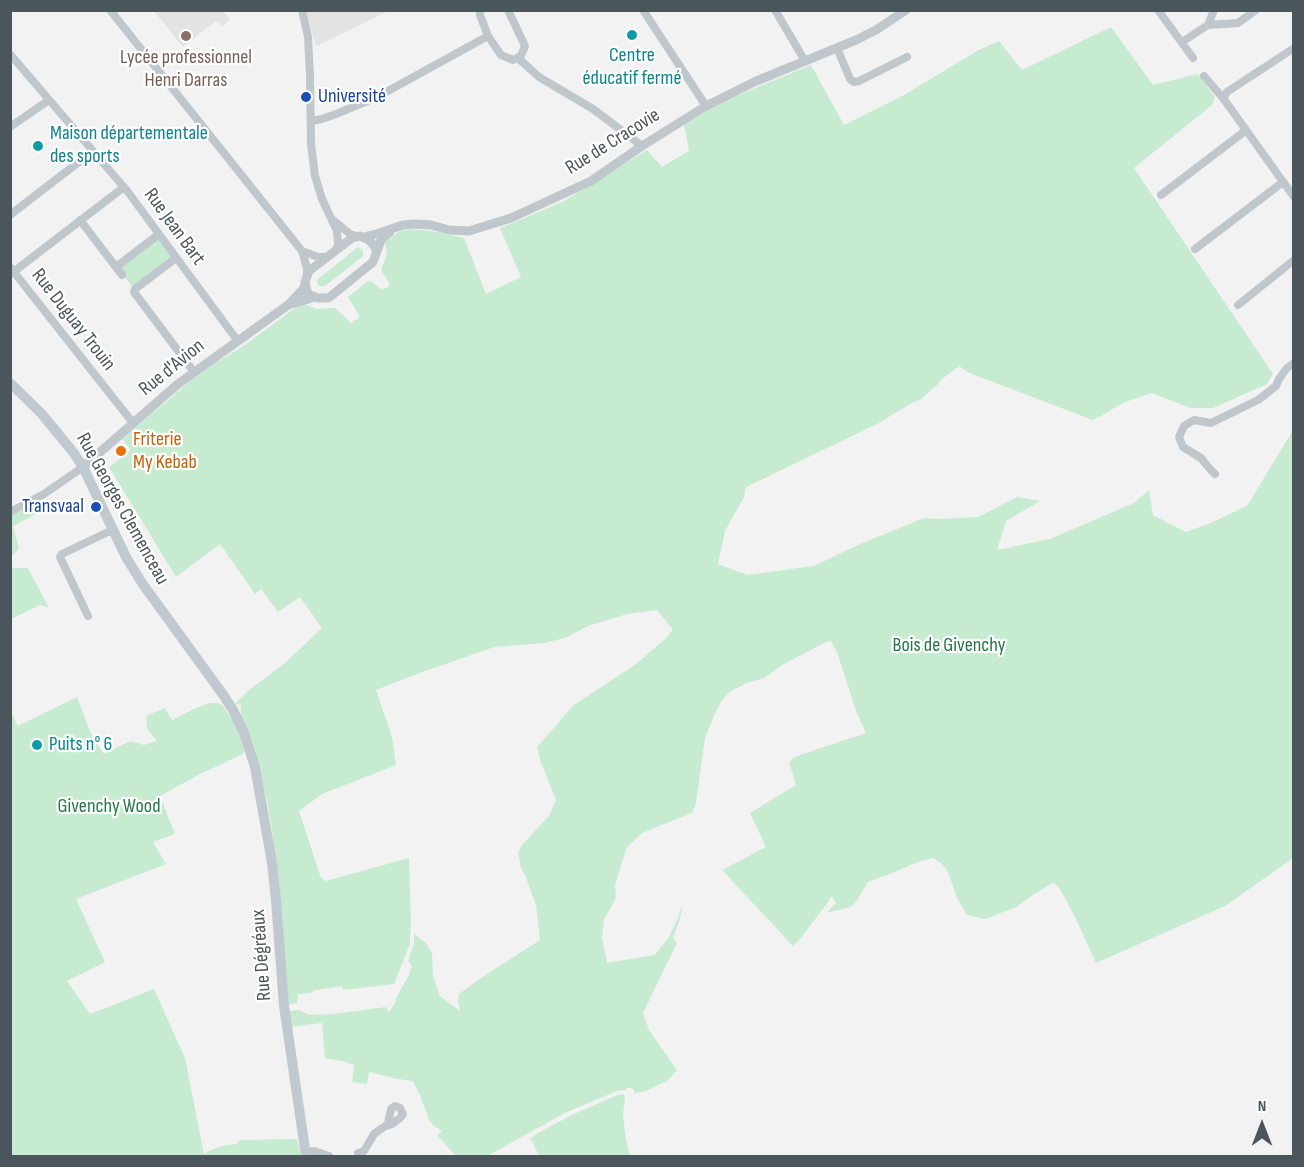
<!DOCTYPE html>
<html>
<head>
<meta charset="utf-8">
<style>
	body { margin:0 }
	#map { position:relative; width:1304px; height:1167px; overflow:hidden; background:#f3f2f2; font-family:"Sofia Sans Condensed",sans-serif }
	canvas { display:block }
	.frame { position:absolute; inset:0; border:12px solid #4b565c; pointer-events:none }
	.north { position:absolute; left:1232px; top:1095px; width:60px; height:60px; -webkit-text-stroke:4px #fff; paint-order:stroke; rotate:0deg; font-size:16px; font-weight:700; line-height:24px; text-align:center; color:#4b565c }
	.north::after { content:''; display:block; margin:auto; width:21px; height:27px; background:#4b565c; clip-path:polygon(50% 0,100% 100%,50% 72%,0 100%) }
</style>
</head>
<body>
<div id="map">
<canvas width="1304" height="1167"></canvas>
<div class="frame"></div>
<div class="north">N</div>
</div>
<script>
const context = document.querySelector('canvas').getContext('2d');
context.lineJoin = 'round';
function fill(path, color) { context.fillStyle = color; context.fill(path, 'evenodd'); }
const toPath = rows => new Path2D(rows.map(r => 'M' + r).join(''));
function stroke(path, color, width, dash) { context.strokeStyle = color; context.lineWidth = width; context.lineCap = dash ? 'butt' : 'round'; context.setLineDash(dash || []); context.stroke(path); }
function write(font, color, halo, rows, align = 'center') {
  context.font = font + ' "Sofia Sans Condensed",sans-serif'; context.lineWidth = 4.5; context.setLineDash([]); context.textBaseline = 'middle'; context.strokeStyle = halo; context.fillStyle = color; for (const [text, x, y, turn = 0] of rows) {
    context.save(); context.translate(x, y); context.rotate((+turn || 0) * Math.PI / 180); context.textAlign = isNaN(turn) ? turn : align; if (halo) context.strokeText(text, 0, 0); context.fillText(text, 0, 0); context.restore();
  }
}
fill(toPath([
	[305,10,389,11,316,46],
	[154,11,223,11,230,19,223,26,216,21,183,47]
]), '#e4e3e3');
fill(toPath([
	[1111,27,1153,85,1198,74,1215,97,1212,105,1134,168,1273,374,1267,384,1213,408,1190,408,1152,393,1125,402,1093,420,969,373,959,366,942,379,937,385,920,400,912,403,875,425,746,487,744,497,725,531,718,564,747,575,814,566,860,544,924,518,936,519,978,517,1017,497,1040,501,1006,521,997,550,1050,539,1134,503,1149,490,1153,515,1186,532,1208,524,1247,506,1293,430,1293,858,1225,906,1096,963,1075,917,1061,891,1054,882,1034,894,1016,907,985,919,967,915,958,900,947,870,941,863,933,858,915,863,890,874,868,882,856,902,851,907,826,913,836,903,832,897,830,898,829,901,800,939,793,946,722,870,766,847,750,813,796,785,789,762,794,757,866,733,856,711,838,655,831,641,826,642,784,664,764,678,747,683,731,691,722,700,715,713,705,738,696,803,692,813,642,833,627,847,615,885,616,898,604,920,602,937,607,963,655,955,669,937,678,918,681,908,682,909,680,919,673,938,677,943,643,1013,649,1030,677,1070,667,1081,646,1091,635,1093,632,1088,627,1088,626,1090,617,1091,565,1113,487,1156,456,1156,437,1135,442,1131,434,1126,429,1120,420,1095,413,1081,398,1079,369,1072,367,1084,352,1082,354,1065,343,1061,325,1058,322,1023,290,1027,288,1011,300,1010,309,1015,333,1014,386,1007,388,1013,394,1005,396,998,408,977,412,966,408,961,414,944,414,934,426,943,432,954,433,976,440,996,460,1011,458,1001,459,994,481,978,540,940,536,905,525,875,521,868,518,853,522,845,549,816,556,800,540,760,537,747,574,705,636,664,664,640,673,630,657,610,627,614,588,626,565,638,544,643,494,647,414,675,376,690,392,737,396,765,322,794,299,811,321,878,326,881,409,858,411,920,410,944,394,984,343,990,343,986,315,990,311,993,298,994,297,1003,287,1005,272,831,267,801,252,740,250,739,241,715,241,705,235,704,249,690,285,663,322,628,300,597,278,612,261,589,255,594,220,544,176,577,109,467,131,450,122,439,193,379,214,364,245,345,295,308,304,304,317,309,335,308,351,323,360,317,348,297,368,281,372,282,381,289,387,288,390,284,381,270,387,254,385,242,400,231,409,229,433,231,464,238,486,294,521,277,500,228,520,220,564,201,647,150,662,167,689,151,684,125,714,106,755,88,811,65,844,125,904,95,977,51,999,41,1022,70],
	[156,239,160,240,171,256,171,259,136,286,132,286,119,269],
	[358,247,363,251,363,256,325,286,319,286,317,282,318,279],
	[36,503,40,512,13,526,19,549,11,556,11,516],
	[10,566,14,568,28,568,49,608,40,605,11,619],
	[77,697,92,736,104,754,130,741,144,745,157,741,147,729,146,716,165,708,172,720,194,709,210,703,217,703,222,705,237,726,244,749,243,754,200,774,160,796,175,834,153,842,166,864,76,899,105,962,67,981,90,1014,154,989,185,1058,204,1154,209,1151,221,1146,237,1144,240,1140,297,1139,301,1156,11,1156,10,711,18,726],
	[623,1094,625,1097,623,1115,626,1139,630,1156,539,1156,532,1141,529,1140,536,1134,572,1115,615,1096]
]), '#c6ebd0');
stroke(toPath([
	[110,10,302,251,307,268,307,273],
	[302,10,308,37,310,75,311,144,315,176,322,199,337,231,338,243,337,249],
	[480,10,480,15,488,36,501,55,513,60,521,56,525,46,508,10],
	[643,10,706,106],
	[775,10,805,61],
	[1158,10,1193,58],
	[1208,25,1214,10],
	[1182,42,1208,25,1238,23,1256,10],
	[837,48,850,79,854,82,859,81,907,57],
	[10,54,128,192,237,340],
	[518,58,539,77,593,109,642,146],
	[1204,76,1223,98,1294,197],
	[1223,98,1227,92,1294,48],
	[311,121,322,119,336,114,377,97,488,36],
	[10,127,49,100],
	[1161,195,1245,131],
	[10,215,93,151],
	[80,220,122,275],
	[333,220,350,234,356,236],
	[1195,249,1283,182],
	[302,251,318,257,327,257],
	[176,258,135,289,134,292,194,372],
	[10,267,133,423],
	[116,267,159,234],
	[12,273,124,187],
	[1238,305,1294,260],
	[1215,474,1209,468,1201,458,1183,447,1179,437,1184,426,1194,420,1211,423,1258,400,1276,386,1279,379,1287,368,1294,363],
	[10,512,44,494,83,467],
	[88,616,60,557,62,554,108,532,113,531],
	[305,1152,314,1151,329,1156],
	[358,1153,364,1151,374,1134,388,1124,391,1109,395,1106,400,1108,403,1114,400,1118,392,1124,386,1126]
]), '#bfc7cc', 8);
stroke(toPath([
	[364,237,376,234,403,225,413,224,431,225,449,230,469,231,511,218,591,181,642,146,706,106,754,82,856,40,876,30,906,10],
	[376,251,376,248,369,240,360,236,352,238,309,271,305,282,307,292,310,295,318,298,328,298,331,296,373,262,381,240,390,232],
	[288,305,315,297],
	[83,467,178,384,288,305,303,289,305,285]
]), '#bfc7cc', 9);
stroke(toPath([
	[10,383,41,413,73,452,83,467,126,557,142,583,224,696,233,710,244,733,255,767,272,863,276,900,284,1006,306,1156]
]), '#c0c9d0', 10);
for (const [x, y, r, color] of [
	[632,35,6,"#0f9aa8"],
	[186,36,6,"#8d6e63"],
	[306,97,6,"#1a4fb4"],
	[38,146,6,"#0f9aa8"],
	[121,451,6,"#e8710a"],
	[96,507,6,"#1a4fb4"],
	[37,745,6,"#0f9aa8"]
]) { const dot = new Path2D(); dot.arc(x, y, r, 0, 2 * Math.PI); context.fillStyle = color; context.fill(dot); stroke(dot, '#fff', 2); }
write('20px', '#0d838f', '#fff', [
	["Centre",632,56,"center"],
	["éducatif fermé",632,79,"center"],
	["Maison départementale",50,134],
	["des sports",50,157],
	["Puits n° 6",49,745]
], 'left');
write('20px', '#785e54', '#fff', [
	["Lycée professionnel",186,58],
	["Henri Darras",186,81]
]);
write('20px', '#164399', '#fff', [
	["Université",318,97],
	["Transvaal",84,507,"right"]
], 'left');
write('20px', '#4b565c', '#fff', [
	["Rue de Cracovie",613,142,-32],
	["Rue Jean Bart",174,227,54],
	["Rue Duguay Trouin",73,320,52],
	["Rue d'Avion",172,368,-39],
	["Rue Georges Clemenceau",122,509,61],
	["Rue Dégréaux",262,955,-94]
]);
write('20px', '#c56008', '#fff', [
	["Friterie",133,440],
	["My Kebab",133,463]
], 'left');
write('20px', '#247643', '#fff', [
	["Bois de Givenchy",949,646],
	["Givenchy Wood",109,807]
]);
</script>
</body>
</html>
